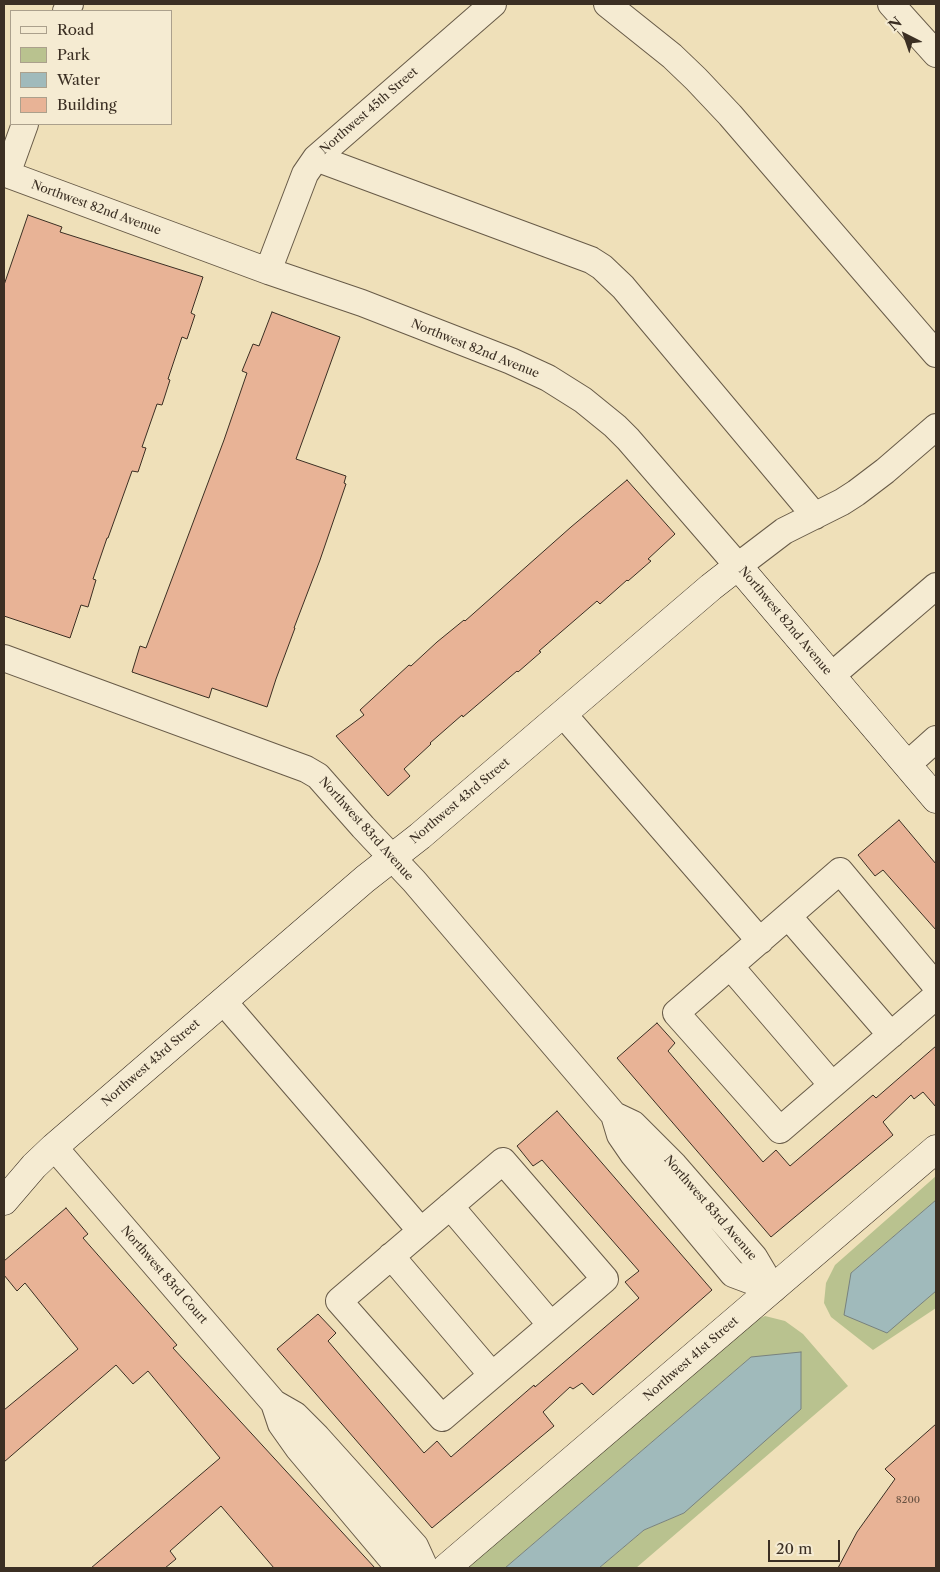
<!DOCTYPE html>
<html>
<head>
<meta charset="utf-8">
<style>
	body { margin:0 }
	#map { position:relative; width:940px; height:1572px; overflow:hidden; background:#efe0b9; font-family:"Libre Caslon Text",serif }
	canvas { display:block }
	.frame { position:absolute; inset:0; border:5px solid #3b2f23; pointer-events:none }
	.legend { position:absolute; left:10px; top:10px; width:162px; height:115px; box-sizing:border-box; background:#f5ebd2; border:1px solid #aba08c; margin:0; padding:6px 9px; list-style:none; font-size:15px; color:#3b2f23 }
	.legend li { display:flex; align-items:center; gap:10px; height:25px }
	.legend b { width:25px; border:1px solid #aba08c }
	.north { position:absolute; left:880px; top:10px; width:50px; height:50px; -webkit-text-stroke:4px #f5ebd2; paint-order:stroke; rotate:319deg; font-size:14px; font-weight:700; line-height:20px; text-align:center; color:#3b2f23 }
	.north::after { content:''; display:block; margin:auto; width:18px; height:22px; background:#3b2f23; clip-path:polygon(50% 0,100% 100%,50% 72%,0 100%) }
	.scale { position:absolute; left:768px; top:1540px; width:72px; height:22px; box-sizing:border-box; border:2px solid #3b2f23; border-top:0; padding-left:6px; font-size:15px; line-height:18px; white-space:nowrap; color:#3b2f23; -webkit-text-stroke:4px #f5ebd2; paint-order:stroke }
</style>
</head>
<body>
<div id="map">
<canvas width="940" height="1572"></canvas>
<div class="frame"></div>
<ul class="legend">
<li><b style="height:6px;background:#f5ebd2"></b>Road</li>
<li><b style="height:14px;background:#b9c28f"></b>Park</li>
<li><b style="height:14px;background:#a0babb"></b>Water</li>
<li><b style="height:14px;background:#e8b396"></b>Building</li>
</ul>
<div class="north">N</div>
<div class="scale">20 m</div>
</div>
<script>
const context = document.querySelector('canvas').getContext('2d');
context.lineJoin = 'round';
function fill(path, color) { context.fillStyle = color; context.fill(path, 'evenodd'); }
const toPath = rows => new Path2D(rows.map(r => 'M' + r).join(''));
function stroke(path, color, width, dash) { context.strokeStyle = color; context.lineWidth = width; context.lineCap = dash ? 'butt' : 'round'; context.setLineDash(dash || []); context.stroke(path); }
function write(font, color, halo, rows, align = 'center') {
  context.font = font + ' "Libre Caslon Text",serif'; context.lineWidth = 4; context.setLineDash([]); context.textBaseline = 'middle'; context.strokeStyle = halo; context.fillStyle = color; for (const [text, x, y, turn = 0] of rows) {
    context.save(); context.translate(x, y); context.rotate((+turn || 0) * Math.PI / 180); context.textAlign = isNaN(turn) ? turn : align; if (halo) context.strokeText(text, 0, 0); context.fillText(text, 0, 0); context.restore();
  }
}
fill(toPath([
	[936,1176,936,1200,851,1273,887,1332,936,1291,936,1308,873,1350,831,1317,824,1303,826,1283,835,1265],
	[765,1316,785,1321,803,1334,848,1386,636,1568,599,1568,644,1530,684,1513,751,1357,505,1568,458,1568,743,1326]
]), '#b9c28f');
const water = toPath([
	[936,1200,936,1291,887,1333,844,1315,851,1273,936,1200],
	[801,1352,801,1409,684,1513,644,1530,599,1568,505,1568,751,1357,801,1352]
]);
fill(water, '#a0babb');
stroke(water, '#78827e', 1);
const building = toPath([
	[28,215,62,227,60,232,203,277,191,313,195,315,187,339,182,337,168,379,170,380,162,405,157,404,142,447,146,448,138,472,132,471,108,538,107,538,93,579,96,580,88,607,81,605,70,638,4,616,4,285,28,215],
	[272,312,340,337,296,459,346,476,344,483,346,484,320,560,294,628,295,628,276,679,267,707,212,688,209,698,132,672,140,646,146,648,224,440,247,373,242,371,253,344,259,346,272,312],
	[627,480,675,534,648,559,651,561,628,581,627,580,600,604,597,601,539,651,541,652,518,672,517,671,463,717,462,715,430,743,431,744,404,769,410,776,388,796,336,736,364,715,360,710,409,665,411,666,437,642,464,620,465,621,571,527,627,480],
	[899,820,936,864,936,930,883,870,875,876,858,855,899,820],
	[657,1023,675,1043,668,1051,763,1162,776,1150,790,1166,873,1095,876,1098,936,1046,936,1107,923,1092,914,1099,911,1095,883,1122,893,1135,771,1237,617,1058,657,1023],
	[557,1111,712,1290,593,1395,582,1383,573,1389,570,1387,543,1412,554,1426,432,1528,277,1349,318,1314,336,1333,328,1341,424,1453,437,1441,451,1457,534,1385,535,1387,639,1298,625,1282,639,1271,542,1160,533,1166,517,1146,557,1111],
	[66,1208,88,1234,83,1238,177,1345,173,1348,375,1568,274,1568,221,1506,170,1551,176,1559,165,1568,91,1568,220,1458,148,1371,133,1384,116,1365,4,1462,4,1410,78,1349,25,1283,17,1291,4,1275,4,1261,66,1208],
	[936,1424,936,1568,838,1568,857,1532,895,1479,885,1469,936,1424]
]);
fill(building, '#e8b396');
stroke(building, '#3b2f23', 1);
const street = toPath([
	[607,4,672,56,696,79,730,115,936,354],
	[891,4,936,54],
	[66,11,70,4],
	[316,158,591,260,602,267,623,287,815,516],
	[4,173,268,271,362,303,511,361,548,378,583,400,615,426,628,439,738,566,784,531,842,502,856,493,885,471,936,427],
	[7,174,25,124],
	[268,271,305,174,316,158,493,4],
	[4,658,306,769,318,776,363,827,414,881,614,1115,620,1135,633,1154,733,1274,773,1289],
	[831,676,936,586],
	[563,714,760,941],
	[907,765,936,739],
	[788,916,891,1035],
	[730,966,832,1085],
	[936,986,840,871,676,1013,780,1130,936,996],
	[223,1001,421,1231,503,1161,605,1279,442,1418,339,1301,421,1231],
	[614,1115,633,1124,674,1165,754,1257,773,1289],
	[54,1147,274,1403,295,1415,317,1437,415,1546,425,1568],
	[450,1206,551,1325],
	[391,1256,492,1375],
	[274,1403,281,1424,298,1448,395,1563,405,1568]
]);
const secondary = toPath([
	[4,1201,34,1166,54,1147,365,879,420,836,711,587,738,566,936,799],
	[446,1568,936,1149]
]);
stroke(street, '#685b48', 28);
stroke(secondary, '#3b2f23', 29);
stroke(street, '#f5ebd2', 26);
stroke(secondary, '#f5ebd2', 28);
write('10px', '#665040', null, [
	["8200",908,1500]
]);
write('12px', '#3b2f23', '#f5ebd2', [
	["Northwest 45th Street",369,111,-41],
	["Northwest 82nd Avenue",96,208,20],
	["Northwest 82nd Avenue",475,349,22],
	["Northwest 82nd Avenue",785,621,50],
	["Northwest 43rd Street",460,801,-40],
	["Northwest 83rd Avenue",366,829,48],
	["Northwest 43rd Street",151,1063,-41],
	["Northwest 83rd Avenue",710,1208,49],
	["Northwest 83rd Court",164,1275,49],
	["Northwest 41st Street",691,1359,-41]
]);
</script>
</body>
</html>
